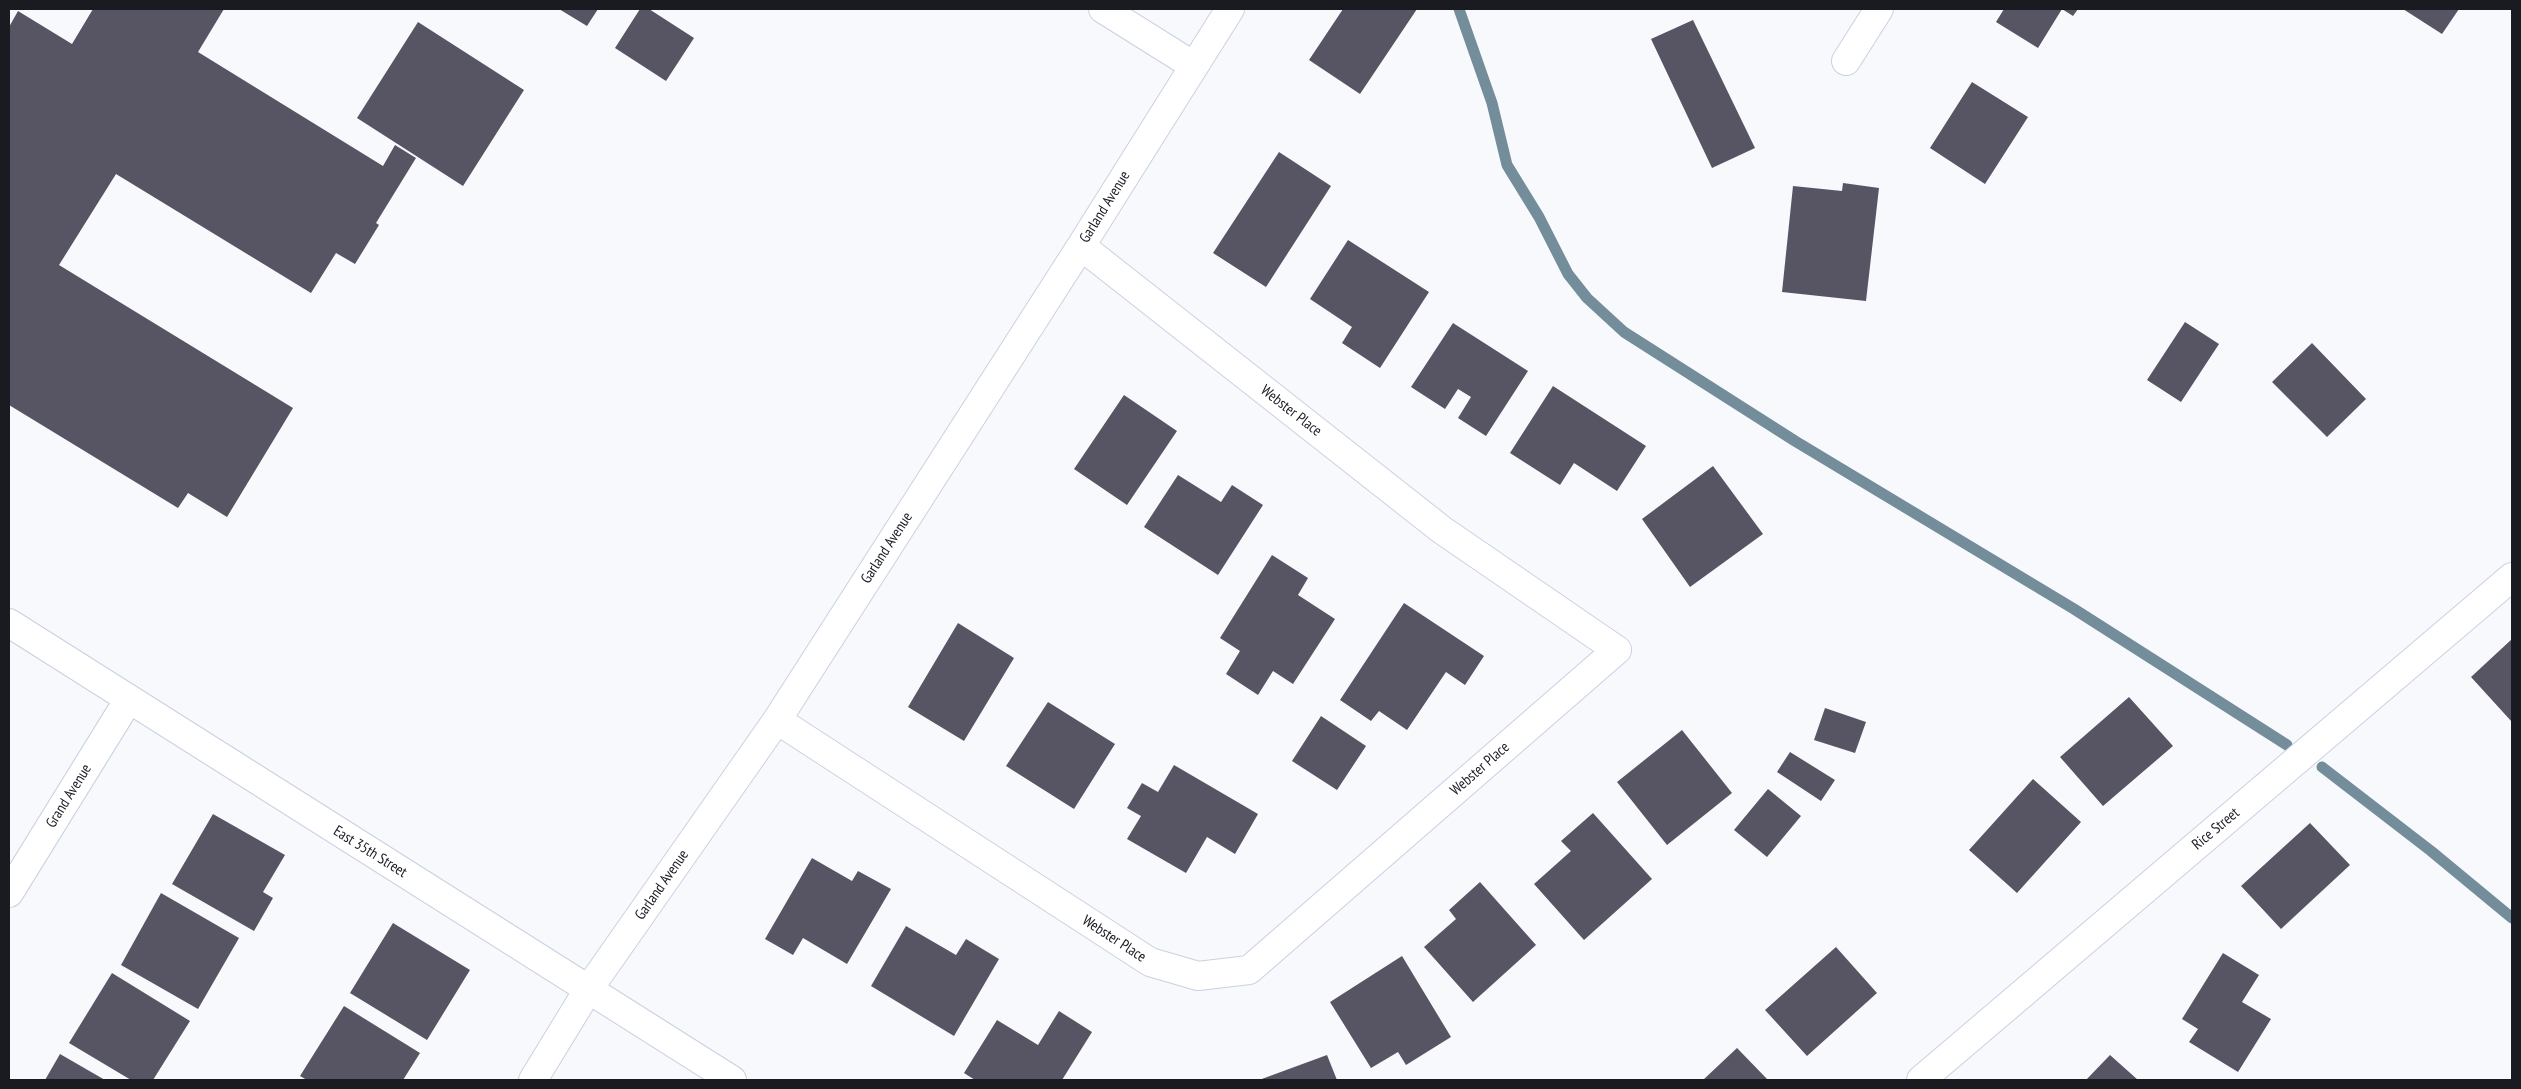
<!DOCTYPE html>
<html>
<head>
<meta charset="utf-8">
<style>
	body { margin:0 }
	#map { position:relative; width:2521px; height:1089px; overflow:hidden; background:#f8f9fc; font-family:"PT Sans Narrow",sans-serif }
	canvas { display:block }
	.frame { position:absolute; inset:0; border:10px solid #191b21; pointer-events:none }
</style>
</head>
<body>
<div id="map">
<canvas width="2521" height="1089"></canvas>
<div class="frame"></div>
</div>
<script>
const context = document.querySelector('canvas').getContext('2d');
context.lineJoin = 'round';
const toPath = rows => new Path2D(rows.map(r => 'M' + r).join(''));
function stroke(path, color, width, dash) { context.strokeStyle = color; context.lineWidth = width; context.lineCap = dash ? 'butt' : 'round'; context.setLineDash(dash || []); context.stroke(path); }
function fill(path, color) { context.fillStyle = color; context.fill(path, 'evenodd'); }
function write(font, color, halo, rows, align = 'center') {
  context.font = font + ' "PT Sans Narrow",sans-serif'; context.lineWidth = 5; context.setLineDash([]); context.textBaseline = 'middle'; context.strokeStyle = halo; context.fillStyle = color; for (const [text, x, y, turn = 0] of rows) {
    context.save(); context.translate(x, y); context.rotate((+turn || 0) * Math.PI / 180); context.textAlign = isNaN(turn) ? turn : align; if (halo) context.strokeText(text, 0, 0); context.fillText(text, 0, 0); context.restore();
  }
}
stroke(toPath([
	[1459,9,1492,103,1507,165,1539,217,1568,274,1587,298,1624,332,1795,441,2074,609,2287,745],
	[2322,767,2431,851,2512,918]
]), '#738d9a', 11);
fill(toPath([
	[93,9,224,9,198,52,383,166,395,145,416,158,376,223,379,225,355,264,336,253,311,293,116,174,59,265,293,408,227,517,188,493,178,508,9,405,9,27,18,11,72,44],
	[559,9,598,9,587,26],
	[640,9,649,9,694,38,666,81,615,48],
	[1343,9,1417,9,1360,94,1309,60],
	[2004,9,2078,9,2073,16,2062,9,2038,48,1996,22],
	[2403,9,2459,9,2442,34],
	[1693,20,1755,148,1712,168,1651,39],
	[418,22,524,90,463,186,357,118],
	[1972,82,2028,117,1985,184,1930,148],
	[1279,152,1331,186,1266,287,1213,253],
	[1843,183,1879,188,1866,301,1782,292,1793,186,1842,191],
	[1348,240,1429,292,1380,368,1342,343,1352,327,1310,299],
	[2185,322,2219,344,2181,402,2147,380],
	[1453,323,1528,371,1486,436,1458,418,1471,397,1458,389,1445,409,1411,387],
	[2312,343,2366,399,2327,437,2272,382],
	[1553,386,1646,446,1617,491,1574,463,1560,485,1510,453],
	[1124,395,1177,431,1127,505,1074,469],
	[1713,466,1763,534,1690,587,1642,519],
	[1178,475,1221,502,1232,485,1263,505,1218,575,1144,527],
	[1272,555,1308,578,1298,595,1335,619,1293,684,1273,671,1258,695,1226,674,1240,651,1220,638],
	[1404,603,1484,656,1465,685,1446,672,1407,730,1379,711,1371,721,1340,700],
	[958,623,1014,658,964,741,908,707],
	[2512,639,2512,722,2471,677],
	[2129,697,2173,746,2103,806,2060,757],
	[1048,702,1115,744,1074,809,1006,766],
	[1825,708,1866,722,1855,753,1814,740],
	[1321,716,1366,746,1337,790,1292,761],
	[1682,730,1732,793,1667,845,1617,782],
	[1790,752,1835,780,1821,801,1777,772],
	[1174,765,1258,814,1235,854,1207,837,1186,873,1127,839,1141,816,1127,808,1142,783,1158,792],
	[2033,779,2081,822,2017,893,1969,850],
	[1768,789,1801,816,1767,857,1734,830],
	[1593,813,1652,879,1584,940,1534,884,1571,851,1561,841],
	[213,814,285,855,263,892,273,898,254,931,172,884],
	[2310,823,2350,865,2281,929,2241,886],
	[812,858,852,881,858,871,891,889,847,964,803,938,793,955,765,939],
	[1480,882,1536,945,1473,1002,1424,947,1456,919,1449,910],
	[161,893,239,938,198,1009,121,965],
	[393,923,470,970,427,1040,350,993],
	[906,926,956,955,966,939,999,959,954,1036,871,986],
	[1836,947,1877,993,1807,1056,1765,1010],
	[2223,953,2259,975,2242,1002,2271,1019,2238,1072,2189,1042,2198,1029,2182,1019],
	[1402,956,1451,1037,1406,1065,1398,1052,1371,1068,1330,1002],
	[112,973,190,1021,153,1080,131,1080,69,1043],
	[344,1006,420,1053,403,1080,307,1080,300,1076],
	[1059,1011,1092,1032,1062,1080,975,1080,964,1073,997,1020,1038,1045],
	[1737,1048,1768,1080,1703,1080],
	[60,1054,105,1080,45,1080],
	[1327,1055,1337,1080,1259,1080],
	[2110,1055,2138,1080,2086,1080]
]), '#575464');
const minor = toPath([
	[1103,9,1194,66],
	[1846,61,1879,9],
	[9,623,732,1080],
	[777,720,1150,962,1198,976,1249,970,1617,650,1442,530,1081,246],
	[9,893,129,699],
	[533,1080,588,990,777,720,1081,246,1230,9],
	[1921,1080,2512,577]
]);
stroke(minor, '#cad0e1', 30);
stroke(minor, '#fff', 28);
write('15px', '#191b21', '#fff', [
	["Garland Avenue",1105,207,-58],
	["Webster Place",1291,411,38],
	["Garland Avenue",887,548,-57],
	["Webster Place",1480,769,-41],
	["Grand Avenue",69,796,-58],
	["Rice Street",2216,829,-40],
	["East 35th Street",370,852,32],
	["Garland Avenue",662,885,-55],
	["Webster Place",1114,939,33]
]);
</script>
</body>
</html>
